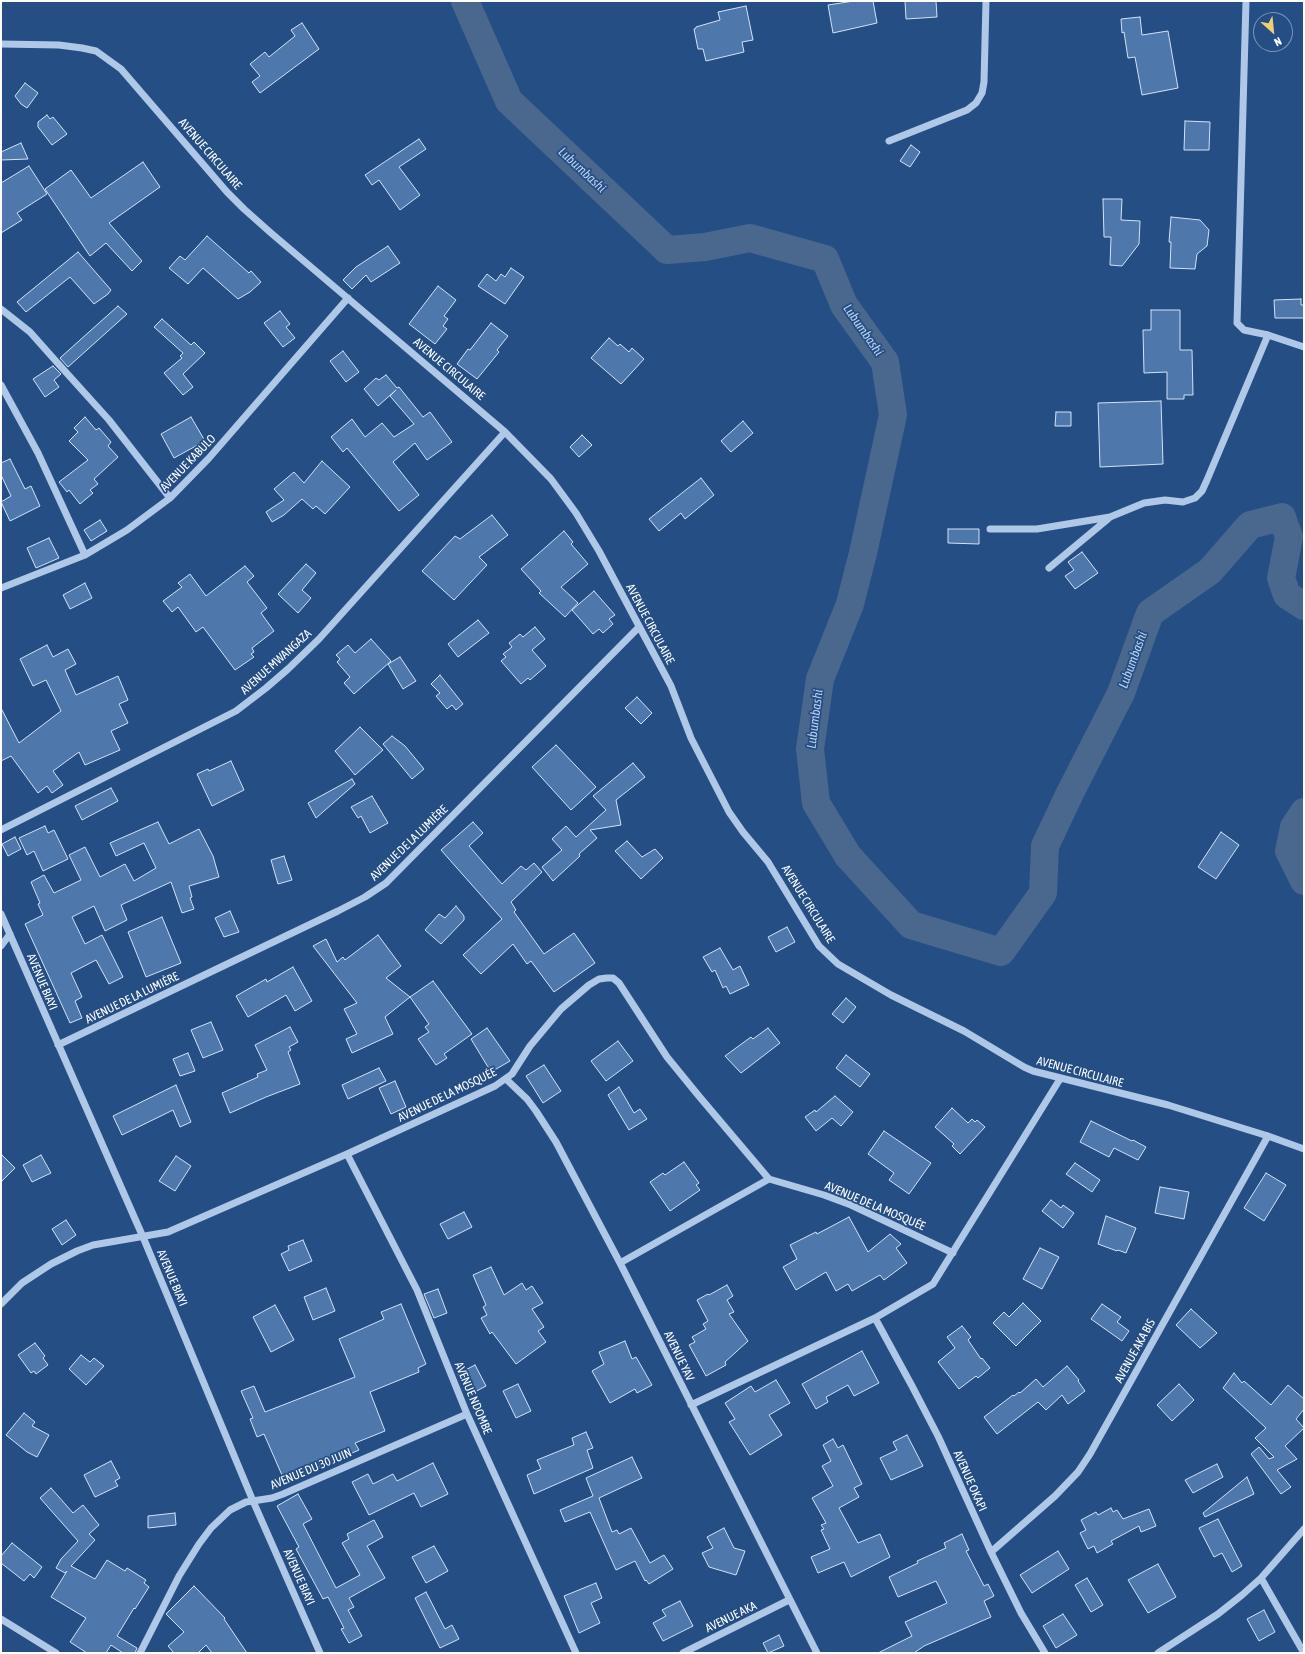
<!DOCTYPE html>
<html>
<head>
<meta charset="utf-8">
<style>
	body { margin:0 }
	#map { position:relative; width:1305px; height:1654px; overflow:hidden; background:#254e85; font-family:"Asap Condensed",sans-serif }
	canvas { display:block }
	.frame { position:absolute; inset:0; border:2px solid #fff; pointer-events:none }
	.north { position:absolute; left:1253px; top:12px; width:40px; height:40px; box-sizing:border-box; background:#254e85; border:1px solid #7c95b6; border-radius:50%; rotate:153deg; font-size:11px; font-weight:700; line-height:16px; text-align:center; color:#fff }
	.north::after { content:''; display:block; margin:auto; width:14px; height:18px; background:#f1cf74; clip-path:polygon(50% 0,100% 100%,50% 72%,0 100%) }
</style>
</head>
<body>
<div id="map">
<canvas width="1305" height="1654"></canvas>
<div class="frame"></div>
<div class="north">N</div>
</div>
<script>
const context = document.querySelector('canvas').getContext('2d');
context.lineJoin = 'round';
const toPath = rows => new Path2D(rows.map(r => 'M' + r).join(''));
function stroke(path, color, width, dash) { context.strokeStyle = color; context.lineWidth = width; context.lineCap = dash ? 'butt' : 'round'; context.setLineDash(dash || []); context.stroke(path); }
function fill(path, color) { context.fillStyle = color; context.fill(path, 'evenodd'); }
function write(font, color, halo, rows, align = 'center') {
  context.font = font + ' "Asap Condensed",sans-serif'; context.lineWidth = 3.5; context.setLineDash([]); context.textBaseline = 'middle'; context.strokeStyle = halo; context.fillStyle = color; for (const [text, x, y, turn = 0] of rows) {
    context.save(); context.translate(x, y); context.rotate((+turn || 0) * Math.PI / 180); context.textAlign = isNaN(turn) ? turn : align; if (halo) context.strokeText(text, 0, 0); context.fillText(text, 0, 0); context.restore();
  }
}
stroke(toPath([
	[465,1,509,101,667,250,705,247,750,238,825,259,844,305,885,362,893,415,863,553,850,604,820,679,810,749,816,803,848,856,911,925,1001,952,1043,893,1045,846,1070,793,1121,693,1150,613,1210,571,1250,525,1282,517,1289,537,1281,578,1287,595,1304,606],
	[1304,812,1294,827,1289,851,1304,881]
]), '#4a678e', 28);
const building = toPath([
	[854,1,873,1,877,23,833,33,828,5,854,1],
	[905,1,936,1,937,17,906,19,905,1],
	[746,6,753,40,742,42,744,52,706,61,703,49,698,49,694,29,696,28,696,27,720,20,718,12,746,6],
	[1140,17,1142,35,1168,31,1178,88,1142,95,1135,57,1128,58,1124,32,1122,33,1121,19,1140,17],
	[302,23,319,49,260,93,252,82,260,76,250,64,265,52,269,57,295,36,291,30,302,23],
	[25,83,38,93,27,108,21,104,15,96,25,83],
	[47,115,50,119,53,117,67,134,52,145,38,127,38,122,47,115],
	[1185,121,1210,122,1209,150,1184,150,1185,121],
	[419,139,426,149,399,167,420,195,400,210,379,180,372,185,365,175,419,139],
	[21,143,28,159,1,160,1,152,21,143],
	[911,145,920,152,910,167,900,161,911,145],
	[143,162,160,187,109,223,142,261,132,271,106,243,90,256,45,189,71,170,91,198,143,162],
	[29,166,47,194,17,213,22,220,1,233,1,183,29,166],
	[1103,199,1122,199,1121,220,1140,221,1139,244,1122,266,1110,265,1111,237,1104,237,1103,199],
	[1171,217,1200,220,1209,230,1207,246,1197,254,1195,269,1170,268,1171,242,1169,242,1171,217],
	[207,236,249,273,251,271,261,282,250,292,238,299,203,268,188,284,169,268,180,256,185,260,207,236],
	[388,246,400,263,371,282,366,275,352,289,343,280,356,267,388,246],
	[78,252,111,290,108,294,94,304,70,277,26,312,17,302,78,252],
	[511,268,524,277,505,304,478,286,487,274,496,281,501,274,505,277,511,268],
	[438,286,456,300,444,316,448,319,443,326,447,329,435,344,409,324,438,286],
	[1301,299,1301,305,1304,305,1304,318,1275,318,1274,300,1301,299],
	[118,306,127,314,68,367,60,358,118,306],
	[1151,310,1180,310,1180,350,1192,350,1193,395,1184,395,1184,399,1167,399,1167,372,1144,373,1143,330,1151,330,1151,310],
	[280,311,290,324,286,327,295,338,283,347,264,323,280,311],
	[162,319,191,345,194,342,205,353,183,374,193,387,183,395,164,373,182,358,180,356,183,353,154,327,162,319],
	[491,323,508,336,497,350,499,352,477,379,457,364,468,349,470,350,491,323],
	[609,338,618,346,620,344,629,352,632,348,644,359,621,384,591,358,609,338],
	[343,351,359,372,346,382,330,361,343,351],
	[53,366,61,374,54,380,59,387,45,397,33,379,53,366],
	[386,375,397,388,399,387,423,417,430,412,452,442,427,460,415,443,393,462,419,495,399,511,347,448,343,452,331,437,352,419,365,437,382,423,394,437,414,424,390,396,396,390,378,406,364,389,376,378,379,380,386,375],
	[1161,401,1163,464,1100,467,1098,403,1161,401],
	[1056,412,1071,412,1071,426,1055,426,1056,412],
	[85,417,96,430,99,428,111,442,108,446,118,457,94,479,98,484,90,490,93,493,80,504,69,490,67,492,59,482,88,460,69,441,78,432,74,428,85,417],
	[191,417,205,441,174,458,161,434,191,417],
	[743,421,753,433,731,452,721,441,743,421],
	[582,435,592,445,579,457,570,447,582,435],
	[10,459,25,489,31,486,40,506,10,521,1,502,11,496,1,475,1,463,10,459],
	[322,461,350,487,325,514,316,506,313,509,302,499,284,515,272,522,266,512,284,500,274,489,294,472,304,483,322,461],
	[701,478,714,495,685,519,681,513,659,531,649,519,701,478],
	[492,515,508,535,479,557,487,565,454,600,422,571,455,536,460,539,492,515],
	[100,520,107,531,91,541,84,530,100,520],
	[948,529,979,529,979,544,948,543,948,529],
	[564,531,573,542,571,544,588,564,561,587,578,603,565,617,539,593,541,591,521,569,564,531],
	[49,538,59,558,36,568,27,548,49,538],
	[1082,552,1098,573,1075,589,1065,576,1074,570,1068,562,1082,552],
	[306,564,316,573,302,590,311,598,298,613,278,594,306,564],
	[245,566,254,576,247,582,267,608,261,613,274,631,252,648,254,652,251,654,254,657,235,670,203,627,196,632,178,607,172,612,163,601,182,587,178,583,190,574,206,596,245,566],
	[85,583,92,598,70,609,63,595,85,583],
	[594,591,615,615,609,619,613,624,603,633,599,629,593,634,572,610,594,591],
	[478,620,489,633,458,657,448,644,478,620],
	[535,627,545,639,532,650,546,666,530,680,528,678,521,684,501,661,506,657,503,654,512,647,509,643,520,634,523,637,535,627],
	[371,639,391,661,354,694,344,683,350,677,337,662,340,659,336,655,348,645,355,653,371,639],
	[47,645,53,657,68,649,76,664,65,670,76,695,118,676,128,700,119,704,128,723,111,731,120,750,85,765,79,752,53,771,63,785,52,793,47,786,38,793,11,756,1,761,1,708,19,743,61,711,46,680,33,686,20,659,47,645],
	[400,657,416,681,403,689,388,664,400,657],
	[440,675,463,704,456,710,452,705,447,709,436,696,440,693,431,684,440,675],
	[637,697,652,713,641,724,625,708,637,697],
	[360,727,383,750,355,775,335,751,360,727],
	[392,736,405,746,424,769,412,779,383,744,392,736],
	[556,745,596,787,571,810,532,767,556,745],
	[231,761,244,790,212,806,197,774,208,769,209,771,231,761],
	[633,763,645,777,616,800,621,825,590,830,597,838,579,854,580,856,553,881,542,867,562,850,552,839,566,826,576,837,606,810,593,796,633,763],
	[352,779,355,784,316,818,308,803,352,779],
	[111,788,118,801,82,820,75,806,111,788],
	[372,796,388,823,370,833,361,816,358,818,351,807,372,796],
	[158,822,169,844,199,829,213,856,219,877,189,886,192,897,190,898,194,909,182,913,171,882,121,905,127,920,105,931,94,906,72,917,85,944,102,935,123,977,109,984,96,960,71,973,82,997,75,1001,82,1018,70,1023,25,924,43,915,38,904,40,903,31,882,44,875,54,893,81,880,69,855,85,847,100,877,125,864,134,881,156,868,144,843,116,856,110,843,158,822],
	[473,822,483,833,469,846,502,884,521,866,526,870,534,863,542,872,511,902,516,910,514,912,544,954,574,933,595,963,554,992,531,961,527,964,513,944,481,974,463,955,502,919,441,850,473,822],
	[45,826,48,833,54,830,68,859,43,871,34,851,27,855,19,838,45,826],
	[1221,832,1239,845,1216,879,1198,867,1221,832],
	[15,837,21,849,8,856,2,844,15,837],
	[627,841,642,857,655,849,663,858,641,879,615,851,627,841],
	[284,856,292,880,278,884,271,860,284,856],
	[456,906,464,916,464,920,441,944,425,930,439,914,445,918,456,906],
	[230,911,239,932,224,937,215,918,230,911],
	[162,917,181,963,146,977,128,932,162,917],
	[787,927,795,942,776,952,768,937,787,927],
	[378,935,401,966,386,978,410,997,385,1017,393,1034,352,1053,346,1039,357,1034,344,1009,357,1003,313,946,326,939,337,962,343,957,345,960,378,935],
	[720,948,733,970,740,966,749,985,730,994,726,986,723,988,715,970,712,972,703,957,720,948],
	[293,967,312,1001,295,1011,286,995,248,1017,236,996,266,979,267,982,293,967],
	[433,981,472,1034,444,1054,447,1058,436,1065,418,1039,429,1032,425,1027,429,1024,410,997,433,981],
	[846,998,856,1007,843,1023,832,1014,846,998],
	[211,1022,223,1050,203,1058,191,1030,211,1022],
	[290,1027,298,1042,289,1047,291,1050,288,1052,300,1084,266,1097,230,1113,222,1093,258,1077,257,1074,267,1070,255,1045,290,1027],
	[487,1028,510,1061,491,1072,471,1039,487,1028],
	[768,1028,780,1043,741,1073,725,1056,751,1037,753,1039,768,1028],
	[618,1041,633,1061,606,1081,591,1061,618,1041],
	[188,1053,195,1071,180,1076,173,1059,188,1053],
	[846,1055,870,1074,860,1087,836,1068,846,1055],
	[544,1065,561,1091,543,1103,526,1076,544,1065],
	[379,1068,386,1081,348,1099,342,1085,379,1068],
	[395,1081,406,1107,391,1114,379,1088,395,1081],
	[176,1085,191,1122,180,1127,173,1110,122,1135,113,1116,176,1085],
	[619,1087,634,1113,640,1109,647,1119,629,1130,608,1095,619,1087],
	[835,1096,853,1112,841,1126,832,1118,816,1131,805,1117,815,1110,816,1112,835,1096],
	[952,1108,968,1123,972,1119,975,1122,977,1120,985,1127,960,1154,952,1146,954,1144,935,1127,952,1108],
	[1091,1121,1132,1141,1133,1140,1146,1147,1138,1160,1114,1148,1109,1157,1080,1142,1091,1121],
	[884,1131,931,1163,909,1194,889,1180,894,1173,868,1154,884,1131],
	[1,1154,15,1168,1,1182,1,1154],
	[41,1155,51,1173,32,1182,23,1165,41,1155],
	[176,1156,191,1166,175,1191,159,1181,176,1156],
	[684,1162,699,1183,696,1185,700,1190,670,1211,650,1182,663,1173,665,1175,684,1162],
	[1075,1163,1100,1180,1092,1192,1066,1174,1075,1163],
	[1266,1173,1286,1185,1264,1221,1244,1208,1266,1173],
	[1160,1187,1189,1192,1184,1219,1155,1213,1160,1187],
	[1051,1200,1061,1208,1063,1205,1074,1213,1063,1228,1042,1211,1051,1200],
	[464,1212,472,1227,448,1239,440,1224,464,1212],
	[1106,1216,1136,1228,1126,1253,1118,1250,1117,1251,1098,1244,1106,1216],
	[849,1217,868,1252,890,1234,901,1244,896,1248,907,1263,884,1280,880,1275,852,1291,848,1284,836,1291,826,1272,796,1290,783,1267,797,1259,790,1245,816,1232,817,1234,849,1217],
	[66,1220,76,1235,62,1245,52,1229,66,1220],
	[303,1240,312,1261,289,1271,281,1254,289,1250,288,1246,303,1240],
	[1040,1248,1059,1257,1042,1289,1023,1279,1040,1248],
	[491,1267,504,1295,522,1283,526,1290,532,1286,543,1303,532,1309,544,1327,538,1331,546,1342,516,1364,492,1332,490,1334,481,1318,487,1315,483,1307,486,1305,473,1275,491,1267],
	[727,1285,733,1296,727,1300,734,1312,729,1314,748,1341,725,1362,726,1365,706,1376,689,1345,695,1342,692,1337,706,1329,703,1324,708,1321,697,1300,708,1294,709,1295,727,1285],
	[326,1288,335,1311,313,1320,304,1297,326,1288],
	[438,1289,447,1313,434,1318,424,1294,438,1289],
	[1023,1303,1041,1321,1016,1346,993,1323,1004,1312,1009,1317,1023,1303],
	[401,1304,426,1364,418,1368,419,1372,370,1392,385,1431,355,1443,359,1450,285,1482,264,1434,257,1437,250,1419,253,1418,241,1391,254,1386,265,1412,355,1377,339,1339,384,1319,381,1312,401,1304],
	[1102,1304,1121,1317,1117,1322,1129,1331,1122,1341,1091,1319,1102,1304],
	[275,1305,294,1340,271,1352,253,1317,275,1305],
	[1191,1309,1217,1333,1200,1348,1176,1325,1191,1309],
	[962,1326,971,1337,968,1340,981,1359,982,1358,990,1368,978,1378,976,1376,959,1389,938,1362,955,1348,947,1337,962,1326],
	[625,1341,632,1359,636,1357,652,1385,637,1393,635,1389,610,1403,592,1371,604,1364,599,1352,625,1341],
	[35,1343,45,1356,43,1358,48,1365,36,1374,34,1371,31,1373,18,1355,35,1343],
	[862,1351,879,1383,854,1396,848,1385,826,1397,828,1402,816,1409,802,1384,862,1351],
	[81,1355,90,1362,94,1358,104,1366,86,1385,69,1369,81,1355],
	[475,1365,486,1386,469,1395,458,1374,475,1365],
	[1067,1366,1079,1380,1078,1381,1085,1391,1068,1404,1062,1395,1046,1410,1038,1402,997,1434,984,1417,1013,1395,1014,1396,1019,1392,1020,1393,1036,1379,1043,1387,1067,1366],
	[1234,1373,1242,1383,1244,1381,1271,1405,1288,1385,1304,1399,1304,1409,1296,1419,1304,1428,1285,1446,1297,1459,1277,1470,1291,1487,1281,1494,1251,1454,1259,1447,1269,1459,1274,1457,1255,1438,1266,1428,1223,1388,1234,1373],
	[776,1380,790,1403,769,1415,782,1435,750,1455,729,1422,735,1419,725,1403,751,1386,755,1392,776,1380],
	[518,1384,531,1411,516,1418,503,1391,518,1384],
	[1179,1384,1194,1400,1172,1421,1157,1405,1179,1384],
	[24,1413,35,1422,32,1426,49,1435,37,1457,27,1452,6,1435,24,1413],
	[586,1432,593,1448,587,1450,593,1468,534,1494,527,1475,541,1469,537,1460,574,1445,572,1438,586,1432],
	[907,1435,923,1466,891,1480,880,1458,897,1450,893,1442,907,1435],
	[833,1439,838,1448,843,1445,862,1484,854,1488,859,1497,839,1508,858,1543,880,1534,890,1557,851,1577,844,1562,818,1573,811,1557,830,1549,821,1530,824,1529,821,1525,826,1523,812,1498,833,1486,822,1466,831,1461,823,1445,833,1439],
	[632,1457,642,1478,599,1498,612,1532,617,1530,619,1534,631,1528,650,1563,664,1555,673,1569,649,1584,646,1580,645,1581,635,1561,616,1570,590,1512,565,1522,560,1510,593,1496,586,1478,632,1457],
	[111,1461,120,1478,115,1481,118,1486,95,1497,84,1475,111,1461],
	[433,1463,448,1494,421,1507,414,1493,369,1515,352,1482,368,1474,373,1484,393,1474,397,1481,433,1463],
	[1217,1464,1223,1477,1193,1493,1185,1480,1217,1464],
	[1247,1477,1254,1494,1205,1517,1203,1513,1247,1477],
	[51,1488,73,1513,83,1505,99,1525,89,1534,95,1540,71,1566,95,1579,107,1560,125,1571,127,1568,146,1580,144,1583,149,1587,135,1609,134,1608,117,1636,137,1648,135,1653,123,1653,111,1645,106,1653,87,1653,70,1642,86,1618,51,1597,67,1571,65,1573,56,1568,61,1559,78,1541,40,1498,51,1488],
	[298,1494,312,1519,303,1524,336,1588,360,1575,342,1543,349,1539,347,1534,374,1520,383,1537,367,1546,385,1578,349,1598,354,1607,348,1610,362,1636,349,1643,341,1629,344,1628,328,1597,323,1599,296,1549,299,1547,277,1506,298,1494],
	[1111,1508,1113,1512,1117,1510,1123,1519,1149,1509,1156,1526,1141,1532,1139,1526,1111,1541,1113,1544,1097,1553,1094,1546,1088,1549,1080,1533,1086,1530,1081,1520,1096,1512,1098,1515,1111,1508],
	[175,1513,176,1525,148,1528,148,1516,175,1513],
	[1218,1519,1242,1566,1232,1572,1222,1553,1214,1557,1199,1528,1218,1519],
	[724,1528,734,1548,745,1551,736,1575,709,1567,702,1553,713,1548,707,1537,724,1528],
	[962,1534,969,1550,966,1551,984,1586,988,1584,994,1596,984,1601,991,1617,924,1646,914,1653,878,1653,912,1636,905,1622,947,1603,936,1581,898,1597,889,1577,918,1563,917,1561,946,1548,944,1543,962,1534],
	[12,1543,42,1567,34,1578,30,1574,24,1581,1,1563,1,1556,12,1543],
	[434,1546,448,1571,426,1583,412,1557,434,1546],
	[1058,1551,1069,1569,1032,1593,1020,1575,1058,1551],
	[1158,1564,1176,1597,1148,1613,1128,1580,1158,1564],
	[1087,1578,1103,1605,1091,1612,1075,1585,1087,1578],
	[596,1583,602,1598,591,1603,600,1623,579,1633,564,1596,596,1583],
	[194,1586,225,1618,224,1619,247,1653,212,1653,206,1645,198,1653,174,1653,168,1646,184,1632,166,1614,194,1586],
	[426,1592,445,1629,452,1625,459,1639,440,1648,415,1598,426,1592],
	[680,1601,693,1626,663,1641,653,1623,666,1616,662,1610,680,1601],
	[1264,1610,1275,1632,1259,1641,1247,1619,1264,1610],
	[1063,1614,1077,1635,1056,1648,1043,1626,1063,1614],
	[779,1635,784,1646,768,1653,763,1643,779,1635]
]);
fill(building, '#4e77ac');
stroke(building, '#d3e2f6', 1);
stroke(toPath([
	[1246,1,1237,323,1244,330,1268,335,1304,347],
	[1,44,59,45,82,48,96,51,121,69,227,192,244,209,271,233,505,432,551,479,576,513,599,551,671,686,691,738,729,812,743,832,768,862,819,946,838,964,891,995,964,1031,1024,1067,1033,1071,1168,1105,1268,1136,1304,1149],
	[889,141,967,110,976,103,982,93,984,82,986,1],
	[1,309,30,332,54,359,109,420,170,498],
	[1,385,38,453,85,555],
	[990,529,1037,529,1110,517,1144,503,1165,500,1183,502,1195,498,1202,491,1207,480,1268,335],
	[1049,568,1109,518],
	[1,588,85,555,127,530,170,498,209,458,348,298],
	[1,830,236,711,266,688,288,669,319,639,505,432],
	[1,914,143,1237,253,1501,320,1653],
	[1,946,10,934],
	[58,1045,338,911,365,897,386,883,639,627],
	[506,1079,527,1099,536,1111,556,1142,620,1263,817,1653],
	[347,1154,417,1290,467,1414,576,1653],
	[620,1263,769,1179],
	[1,1304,22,1283,51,1264,77,1251,93,1245,168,1232,347,1154,495,1086,512,1074,530,1046,561,1009,589,985,599,979,607,978,613,978,619,983,667,1057,698,1095,769,1179,824,1195,851,1205,953,1253],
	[875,1318,912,1386,938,1436,991,1552,1021,1613,1045,1653],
	[691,1405,875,1318,933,1284,1060,1079],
	[991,1552,1055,1496,1078,1472,1090,1454,1268,1136],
	[1261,1578,1304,1653],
	[1,1619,56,1653],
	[140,1653,179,1576,199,1544,211,1528,230,1510,246,1502,272,1498,283,1494,467,1414],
	[683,1653,789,1600],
	[1158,1653,1218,1614,1242,1595,1261,1578,1304,1529]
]), '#afc8e8', 7);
write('12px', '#fff', '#254e85', [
	["AVENUE CIRCULAIRE",210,154,49],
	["AVENUE CIRCULAIRE",449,369,40],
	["AVENUE KABULO",188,463,-46],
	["AVENUE CIRCULAIRE",650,624,62],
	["AVENUE MWANGAZA",276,662,-42],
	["AVENUE DE LA LUMIÈRE",409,843,-44],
	["AVENUE CIRCULAIRE",808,904,58],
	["AVENUE BIAYI",42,982,67],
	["AVENUE DE LA LUMIÈRE",132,998,-26],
	["AVENUE CIRCULAIRE",1080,1072,15],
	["AVENUE DE LA MOSQUÉE",447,1095,-26],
	["AVENUE DE LA MOSQUÉE",875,1206,23],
	["AVENUE BIAYI",172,1278,67],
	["AVENUE AKA BIS",1135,1351,-61],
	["AVENUE YAV",679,1356,64],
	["AVENUE NDOMBE",473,1398,67],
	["AVENUE DU 30 JUIN",311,1469,-23],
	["AVENUE OKAPI",970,1481,66],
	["AVENUE BIAYI",299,1577,66],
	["AVENUE AKA",731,1617,-26]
]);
write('italic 13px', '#bbd2ef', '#254e85', [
	["Lubumbashi",582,170,43],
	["Lubumbashi",863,330,55],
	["Lubumbashi",1133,660,-70],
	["Lubumbashi",815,719,-83]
]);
</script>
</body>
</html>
